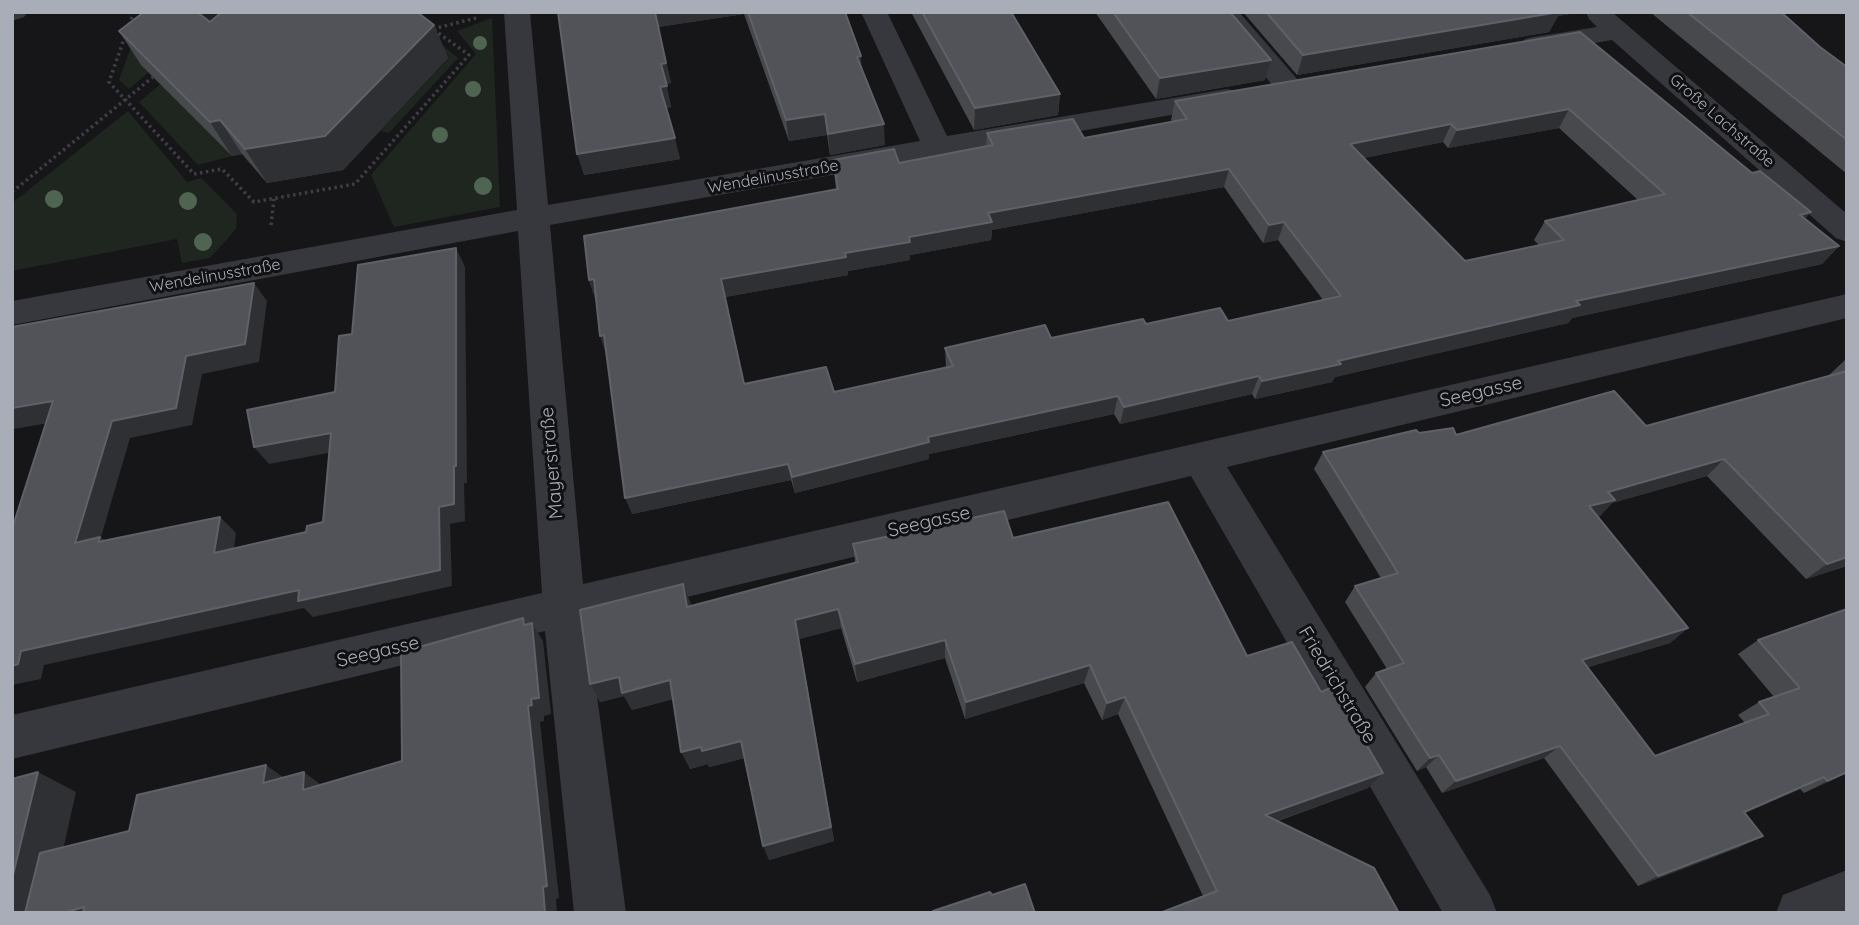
<!DOCTYPE html>
<html>
<head>
<meta charset="utf-8">
<style>
	body { margin:0 }
	#map { position:relative; width:1859px; height:925px; overflow:hidden; background:#161618; font-family:Quicksand,sans-serif }
	canvas { display:block }
	.frame { position:absolute; inset:0; border:14px solid #a8adb8; pointer-events:none }
</style>
</head>
<body>
<div id="map">
<canvas width="1859" height="925"></canvas>
<div class="frame"></div>
</div>
<script>
const context = document.querySelector('canvas').getContext('2d');
context.lineJoin = 'round';
function fill(path, color) { context.fillStyle = color; context.fill(path, 'evenodd'); }
const toPath = rows => new Path2D(rows.map(r => 'M' + r).join(''));
function stroke(path, color, width, dash) { context.strokeStyle = color; context.lineWidth = width; context.lineCap = dash ? 'butt' : 'round'; context.setLineDash(dash || []); context.stroke(path); }
function write(font, color, halo, rows, align = 'center') {
  context.font = font + ' Quicksand,sans-serif'; context.lineWidth = 6; context.setLineDash([]); context.textBaseline = 'middle'; context.strokeStyle = halo; context.fillStyle = color; for (const [text, x, y, turn = 0] of rows) {
    context.save(); context.translate(x, y); context.rotate((+turn || 0) * Math.PI / 180); context.textAlign = isNaN(turn) ? turn : align; if (halo) context.strokeText(text, 0, 0); context.fillText(text, 0, 0); context.restore();
  }
}
fill(toPath([
	[159,12,297,12,177,100,232,156,198,165,139,102,168,78,149,72,129,89,119,80,143,14],
	[492,18,500,207,394,227,371,175,476,54,457,31],
	[425,31,458,58,389,133,380,131,448,59],
	[128,111,187,182,201,178,237,214,236,229,210,258,182,263,177,239,12,271,12,203]
]), '#1e261f');
stroke(toPath([
	[129,25,134,12],
	[433,29,476,18],
	[125,36,109,82,194,174,222,169,254,202,355,184,469,55,434,30],
	[12,192,153,77],
	[271,225,274,199]
]), '#3d3f44', 3.5, [2.5, 3.5]);
fill(toPath([
	[12,12,28,12,24,17,15,20,12,20,12,12],
	[504,12,530,12,548,205,920,141,861,12,887,12,947,136,1227,89,1237,91,1241,97,1237,103,1227,105,550,225,583,584,1847,294,1847,318,1227,467,1490,895,1497,913,1443,913,1191,476,587,621,626,913,574,913,545,631,12,759,12,715,542,593,518,231,12,325,12,301,517,210,504,12],
	[1212,12,1239,12,1298,80,1302,86,1298,92,1288,94,1278,92,1212,12],
	[1586,12,1612,12,1847,214,1847,242,1836,238,1612,40,1534,53,1525,51,1521,45,1525,39,1534,37,1597,27,1589,19,1586,12],
	[1847,870,1847,913,1776,913,1783,895,1847,870]
]), '#37383d');
context.fillStyle = '#506452';
for (const [x, y, r] of [
	[480,43,7],
	[473,89,8],
	[440,135,8],
	[483,186,9],
	[54,199,9],
	[188,201,9],
	[203,242,9]
]) { context.beginPath(); context.arc(x, y, r, 0, 2 * Math.PI); context.fill(); }
fill(toPath([
	[558,12,845,12,885,145,830,155,827,135,789,141,744,14,658,27,671,83,666,84,671,107,666,108,680,159,584,175],
	[911,12,1011,12,1060,94,1058,115,974,130],
	[1095,12,1230,12,1265,80,1156,99],
	[1243,12,1580,12,1558,16,1549,32,1297,75],
	[1650,12,1781,12,1820,47,1847,67,1847,174],
	[210,22,434,25,448,58,343,170,267,183,242,154,232,156,141,65,119,31],
	[1580,32,1839,246,1822,264,1572,318,1568,323,1335,377,1332,382,1255,399,1252,394,1120,424,1114,414,929,454,929,459,795,493,791,480,632,514,607,354,595,298,589,280,836,189,833,160,899,163,986,147,987,133,1084,138,1172,122,1171,120,1175,101],
	[1559,128,1638,200,1545,221,1534,240,1539,245,1465,261,1364,158,1443,142,1448,148],
	[1224,187,1263,243,1278,240,1323,300,1228,321,1146,324,1051,338,945,348,946,367,834,392,744,384,725,297,848,275,848,271,910,260,910,255,991,240,992,230],
	[1847,359,1847,566,1806,579,1707,476,1612,503,1600,516,1597,517,1688,628,1670,643,1588,667,1655,756,1745,723,1738,715,1759,702,1774,697,1738,654,1758,640,1847,609,1847,773,1804,793,1800,789,1745,813,1740,847,1638,886,1544,758,1442,793,1426,767,1417,771,1365,687,1376,673,1387,669,1345,602,1355,586,1381,578,1314,469,1323,452,1419,433,1456,435,1646,426,1827,377,1845,360],
	[1013,538,1247,656,1368,788,1278,821,1374,868,1203,896,1118,714,1102,720,1084,683,965,719,945,658,857,682,841,628,799,639,834,841,769,860,745,758,709,767,708,764,690,769,673,699,632,710,624,696,600,702,590,684,691,604,691,606,855,563,853,544]
]), '#47494d');
fill(toPath([
	[655,12,744,12,744,14,658,27,671,83,666,84,661,64],
	[1538,12,1580,12,1558,16,1549,32,1297,75,1303,55],
	[434,25,448,58,343,170,267,183,245,149],
	[861,56,862,77,857,57],
	[1271,60,1265,80,1156,99,1160,78],
	[667,86,671,107,665,108,660,87],
	[1060,94,1058,115,974,130,975,108],
	[1569,109,1559,128,1448,148,1457,130],
	[825,114,827,135,789,141,786,120],
	[220,120,242,154,232,156,210,122],
	[884,124,885,145,830,155,828,134],
	[1451,124,1443,142,1343,162,1350,144],
	[675,138,680,159,584,175,577,154],
	[1229,169,1224,187,992,230,991,240,910,255,910,260,848,271,848,275,725,297,721,279,845,253,988,213],
	[1811,212,1795,231,1800,215],
	[1284,222,1278,240,1263,243,1269,225],
	[1839,246,1822,264,1572,318,1568,323,1335,377,1332,382,1255,399,1262,381,1338,361,1576,301],
	[456,248,465,267,467,483,464,483,465,521,450,524,452,586,313,617,304,608,44,665,41,679,12,685,12,666,21,651,439,507],
	[594,279,595,298,589,280],
	[254,283,267,301,259,362,202,374,192,425,130,438,101,537,119,553,75,543,112,421,186,356],
	[604,335,606,354,600,336],
	[1259,376,1252,394,1120,424,1124,407],
	[1118,396,1114,414,929,454,929,459,795,493,792,477,928,437],
	[53,401,72,419,14,429,12,428,12,408],
	[331,433,344,450,269,464,254,447],
	[1724,459,1707,476,1612,503,1600,516,1574,522,1589,506,1608,492],
	[788,464,791,480,632,514,625,498],
	[220,517,236,533,231,569,214,553],
	[1847,557,1847,566,1806,579,1827,564],
	[683,584,691,604,694,626,687,607],
	[838,609,841,628,799,639,834,841,769,860,763,846,795,620],
	[523,618,533,633,532,623,543,641,551,714,544,716,544,721,540,722,559,898,556,899,557,913,545,913,528,706],
	[1688,628,1670,643,1566,674,1582,660],
	[945,640,945,658,857,682,855,664],
	[1090,665,1084,683,965,719,966,702],
	[619,677,670,680,679,697,632,710,624,696,600,702,590,684],
	[1125,697,1118,714,1102,720,1107,703],
	[741,741,748,757,709,767,708,764,690,769,681,752,701,747],
	[1560,746,1544,758,1442,793,1456,781],
	[1439,755,1426,767,1417,771,1430,758],
	[266,765,287,780,263,783],
	[38,772,76,792,51,904,19,913,12,913,12,879],
	[304,772,324,787,303,790],
	[1847,772,1847,773,1804,793,1827,781],
	[1383,773,1368,788,1254,829,1265,815],
	[1824,777,1800,789,1722,823,1744,812],
	[1763,836,1740,847,1638,886,1658,876],
	[84,907,98,913,63,913]
]), '#2f3033');
const building = toPath([
	[144,12,197,12,210,22,222,12,417,12,434,25,325,136,245,149,220,120,210,122,119,31,144,12],
	[558,12,655,12,666,63,661,64,667,86,660,87,675,138,577,154,558,12],
	[748,12,845,12,861,56,857,57,884,124,828,134,825,114,786,120,748,12],
	[922,12,1011,12,1060,94,975,108,922,12],
	[1113,12,1230,12,1271,60,1160,78,1113,12],
	[1266,12,1559,12,1303,55,1266,12],
	[1687,12,1781,12,1820,47,1847,67,1847,140,1687,12],
	[1580,32,1752,173,1760,171,1811,212,1800,215,1839,246,1576,301,1580,305,1338,361,1341,364,1262,381,1259,376,1124,407,1118,396,928,437,929,442,792,477,788,464,625,498,604,335,600,336,594,279,589,280,584,236,838,189,833,160,894,149,899,163,993,145,987,133,1073,119,1084,138,1187,119,1175,101,1580,32],
	[1569,109,1665,194,1545,221,1564,240,1465,261,1350,144,1451,124,1457,130,1569,109],
	[1229,169,1269,225,1284,222,1341,296,1228,321,1220,308,1146,324,1143,319,1051,338,1045,325,945,348,953,366,834,392,826,367,744,384,721,279,846,257,845,253,910,242,909,237,992,222,988,213,1229,169],
	[456,248,456,466,454,466,454,504,439,507,440,570,298,601,299,590,21,651,18,664,12,666,12,529,53,401,12,408,12,327,254,283,245,344,186,356,176,408,112,421,75,543,100,537,98,542,220,517,214,553,306,532,307,526,323,522,331,433,254,447,247,410,335,392,339,336,352,334,358,265,456,248],
	[1847,371,1847,557,1827,564,1724,459,1608,492,1615,500,1589,506,1688,628,1582,660,1655,756,1769,714,1759,702,1800,688,1758,640,1847,609,1847,772,1827,781,1824,777,1744,812,1763,836,1658,876,1560,746,1456,781,1439,755,1430,758,1376,673,1404,663,1355,586,1398,573,1323,452,1416,430,1419,433,1453,428,1456,435,1614,391,1646,426,1847,371],
	[1168,502,1247,656,1292,642,1321,692,1333,687,1383,773,1265,815,1374,868,1399,913,1160,913,1217,891,1125,697,1107,703,1090,665,966,702,945,640,855,664,838,609,795,620,831,827,763,846,741,741,702,751,701,747,681,752,670,680,622,693,619,677,590,684,580,610,683,584,687,607,858,562,853,544,1004,511,1013,538,1168,502],
	[523,618,524,625,532,623,539,698,531,699,532,705,528,706,547,886,543,887,545,913,83,913,84,907,63,913,25,913,40,853,129,831,137,795,266,765,263,783,304,772,303,790,402,761,401,652,523,618],
	[38,772,12,879,12,779,38,772],
	[1025,884,1035,913,934,913,933,911,990,892,992,895,1025,884]
]);
fill(building, '#525359');
stroke(building, '#5f6168', 2);
write('16px', '#a8adb8', '#111113', [
	["Große Lachstraße",1722,121,41],
	["Wendelinusstraße",773,177,-10],
	["Wendelinusstraße",215,276,-10]
]);
write('19px', '#a8adb8', '#111113', [
	["Seegasse",1481,392,-13],
	["Mayerstraße",552,463,-95],
	["Seegasse",929,522,-13],
	["Seegasse",378,652,-13],
	["Friedrichstraße",1337,685,59]
]);
</script>
</body>
</html>
